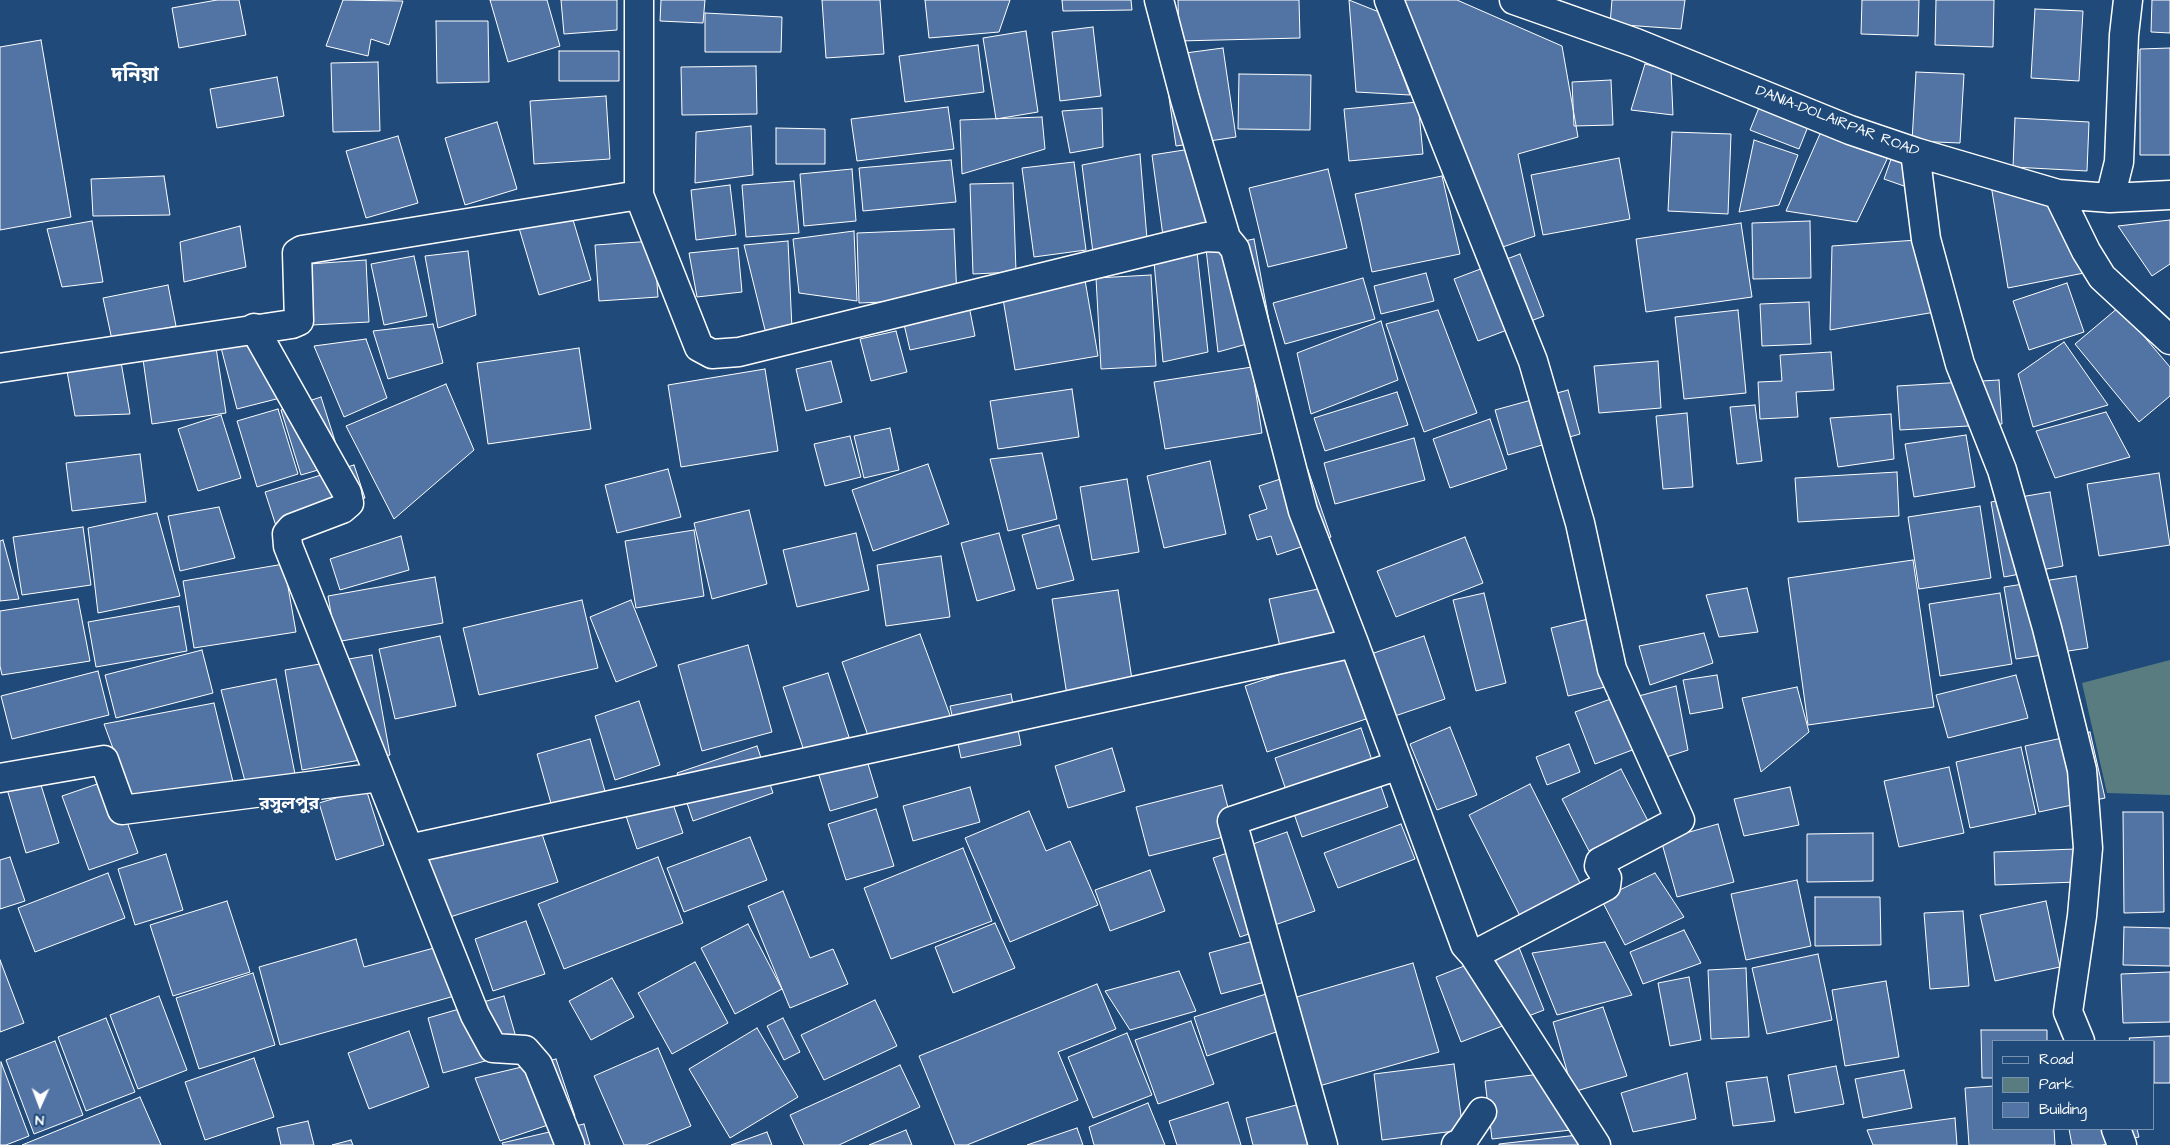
<!DOCTYPE html>
<html>
<head>
<meta charset="utf-8">
<style>
	body { margin:0 }
	#map { position:relative; width:2170px; height:1145px; overflow:hidden; background:#1f4a7a; font-family:"Architects Daughter",sans-serif }
	canvas { display:block }
	.legend { position:absolute; left:1992px; top:1040px; width:162px; height:90px; box-sizing:border-box; background:#1f4a7a; border:1px solid #7992af; margin:0; padding:6px 9px; list-style:none; font-size:15px; color:#fff }
	.legend li { display:flex; align-items:center; gap:10px; height:25px }
	.legend b { width:25px; border:1px solid #7992af }
	.north { position:absolute; left:15px; top:1080px; width:50px; height:50px; -webkit-text-stroke:4px #1f4a7a; paint-order:stroke; rotate:182deg; font-size:14px; font-weight:700; line-height:20px; text-align:center; color:#fff }
	.north::after { content:''; display:block; margin:auto; width:18px; height:22px; background:#fff; clip-path:polygon(50% 0,100% 100%,50% 72%,0 100%) }
</style>
</head>
<body>
<div id="map">
<canvas width="2170" height="1145"></canvas>
<ul class="legend">
<li><b style="height:6px;background:#1f4a7a"></b>Road</li>
<li><b style="height:14px;background:#597c81"></b>Park</li>
<li><b style="height:14px;background:#5274a4"></b>Building</li>
</ul>
<div class="north">N</div>
</div>
<script>
const context = document.querySelector('canvas').getContext('2d');
context.lineJoin = 'round';
function fill(path, color) { context.fillStyle = color; context.fill(path, 'evenodd'); }
const toPath = rows => new Path2D(rows.map(r => 'M' + r).join(''));
function stroke(path, color, width, dash) { context.strokeStyle = color; context.lineWidth = width; context.lineCap = dash ? 'butt' : 'round'; context.setLineDash(dash || []); context.stroke(path); }
function write(font, color, halo, rows, align = 'center') {
  context.font = font + ' "Architects Daughter","Noto Sans Bengali",sans-serif'; context.lineWidth = 4; context.setLineDash([]); context.textBaseline = 'middle'; context.strokeStyle = halo; context.fillStyle = color; for (const [text, x, y, turn = 0] of rows) {
    context.save(); context.translate(x, y); context.rotate((+turn || 0) * Math.PI / 180); context.textAlign = isNaN(turn) ? turn : align; if (halo) context.strokeText(text, 0, 0); context.fillText(text, 0, 0); context.restore();
  }
}
fill(toPath([
	[2170,660,2170,795,2107,793,2082,683]
]), '#597c81');
const building = toPath([
	[217,0,239,0,246,35,179,48,172,8,217,0],
	[343,0,403,1,389,45,371,39,368,56,326,46,343,0],
	[490,0,547,0,560,46,508,62,490,0],
	[561,0,617,0,617,30,564,34,561,0],
	[661,0,705,0,703,23,660,21,661,0],
	[822,0,880,0,884,54,826,58,822,0],
	[925,0,1010,0,999,32,929,38,925,0],
	[1062,0,1131,0,1132,10,1063,11,1062,0],
	[1178,0,1299,0,1300,38,1179,41,1178,0],
	[1349,0,1379,12,1410,95,1356,92,1349,0],
	[1403,0,1457,0,1562,46,1578,137,1518,154,1535,236,1488,252,1403,0],
	[1612,0,1685,0,1681,29,1610,24,1612,0],
	[1862,0,1919,0,1918,36,1861,34,1862,0],
	[1936,0,1994,0,1993,47,1935,45,1936,0],
	[2152,0,2170,0,2170,33,2151,32,2152,0],
	[2035,9,2083,11,2079,81,2031,78,2035,9],
	[705,13,782,17,781,52,705,52,705,13],
	[436,21,488,21,489,82,437,83,436,21],
	[1093,27,1101,96,1060,101,1052,32,1093,27],
	[1026,31,1038,112,996,119,983,38,1026,31],
	[41,40,71,217,0,230,0,47,41,40],
	[978,45,984,92,905,102,899,56,978,45],
	[1223,48,1236,137,1176,146,1163,56,1223,48],
	[2170,48,2170,155,2140,155,2140,49,2170,48],
	[559,51,619,51,619,81,559,81,559,51],
	[378,62,380,131,333,132,331,63,378,62],
	[1645,64,1671,71,1673,115,1631,110,1645,64],
	[756,66,757,114,682,115,681,67,756,66],
	[1916,72,1964,74,1960,143,1912,141,1916,72],
	[1239,74,1311,75,1310,130,1238,129,1239,74],
	[277,77,284,116,217,128,210,89,277,77],
	[1611,80,1613,125,1574,126,1572,82,1611,80],
	[606,96,610,159,534,164,530,101,606,96],
	[1762,100,1811,119,1799,149,1750,130,1762,100],
	[1418,102,1423,154,1349,161,1344,109,1418,102],
	[948,107,954,149,857,161,851,119,948,107],
	[1102,108,1103,147,1070,153,1062,111,1102,108],
	[1042,117,1045,149,962,174,960,120,1042,117],
	[2015,118,2089,122,2087,171,2013,167,2015,118],
	[497,122,517,189,465,205,445,138,497,122],
	[751,126,753,175,695,183,696,132,751,126],
	[1823,127,1890,153,1857,222,1786,211,1823,127],
	[776,128,825,129,825,164,776,164,776,128],
	[1672,132,1731,134,1728,214,1668,211,1672,132],
	[398,136,418,203,366,218,346,151,398,136],
	[1754,140,1798,155,1779,205,1739,212,1754,140],
	[1210,146,1221,223,1163,236,1152,155,1210,146],
	[1895,148,1934,162,1924,193,1884,179,1895,148],
	[1140,154,1147,239,1093,253,1082,165,1140,154],
	[1619,158,1630,219,1543,235,1531,175,1619,158],
	[951,160,956,202,863,211,859,168,951,160],
	[1074,162,1086,250,1034,257,1022,168,1074,162],
	[852,169,856,221,804,226,800,174,852,169],
	[1328,169,1347,248,1268,267,1249,188,1328,169],
	[164,176,170,215,93,216,91,179,164,176],
	[1442,176,1460,254,1372,272,1355,194,1442,176],
	[794,181,799,233,746,237,742,185,794,181],
	[1013,183,1016,272,973,274,970,184,1013,183],
	[730,185,736,235,696,240,691,190,730,185],
	[1991,185,2052,201,2084,273,2008,288,1991,185],
	[571,213,591,280,539,295,519,228,571,213],
	[2170,220,2170,264,2152,276,2118,226,2170,220],
	[92,221,103,282,62,287,47,229,92,221],
	[1810,221,1811,278,1753,279,1752,223,1810,221],
	[1741,223,1752,297,1646,312,1636,239,1741,223],
	[240,226,246,267,184,282,180,242,240,226],
	[954,229,957,299,859,303,857,233,954,229],
	[854,231,857,301,799,293,793,239,854,231],
	[1254,239,1272,337,1218,352,1206,249,1254,239],
	[1917,240,1941,311,1830,330,1832,246,1917,240],
	[654,241,658,297,599,301,595,245,654,241],
	[788,241,792,329,766,334,744,245,788,241],
	[738,248,742,292,697,297,689,253,738,248],
	[468,251,476,315,438,328,425,256,468,251],
	[1197,252,1208,352,1163,362,1154,262,1197,252],
	[1520,254,1544,316,1478,341,1454,279,1520,254],
	[414,256,427,316,384,325,371,264,414,256],
	[366,260,369,322,312,325,309,264,366,260],
	[1426,273,1434,301,1381,314,1374,286,1426,273],
	[1151,275,1156,366,1101,369,1096,278,1151,275],
	[1363,278,1375,319,1285,344,1273,303,1363,278],
	[1085,280,1098,356,1015,370,1002,293,1085,280],
	[2067,283,2084,332,2029,350,2013,301,2067,283],
	[168,285,176,326,112,340,103,298,168,285],
	[1809,302,1811,344,1762,346,1760,304,1809,302],
	[969,306,975,336,910,350,903,320,969,306],
	[2119,307,2170,367,2170,396,2139,422,2075,344,2119,307],
	[1438,310,1477,413,1424,432,1386,324,1438,310],
	[1738,310,1746,393,1684,399,1675,317,1738,310],
	[1381,321,1398,380,1311,414,1297,353,1381,321],
	[433,324,443,363,388,379,373,331,433,324],
	[896,331,907,372,871,381,860,339,896,331],
	[253,334,288,396,237,409,219,340,253,334],
	[366,339,387,398,344,417,314,346,366,339],
	[215,341,226,413,152,424,142,352,215,341],
	[2064,342,2108,405,2033,427,2018,374,2064,342],
	[579,348,591,429,488,444,477,363,579,348],
	[1831,352,1834,390,1796,392,1798,417,1760,419,1758,382,1782,381,1780,355,1831,352],
	[120,356,130,414,75,416,65,360,120,356],
	[831,361,842,402,806,411,796,369,831,361],
	[1658,361,1661,408,1599,413,1594,366,1658,361],
	[1252,367,1262,433,1165,449,1154,382,1252,367],
	[765,369,778,451,681,467,668,385,765,369],
	[1999,380,2002,424,1900,430,1897,386,1999,380],
	[446,384,474,450,394,519,346,426,446,384],
	[1072,389,1079,437,998,449,990,401,1072,389],
	[1568,390,1580,434,1508,455,1495,410,1568,390],
	[1397,392,1408,425,1325,451,1314,418,1397,392],
	[321,397,342,463,301,475,281,410,321,397],
	[1755,405,1762,461,1737,464,1730,407,1755,405],
	[278,409,298,474,257,487,237,421,278,409],
	[2106,412,2130,457,2055,478,2036,431,2106,412],
	[1687,413,1693,487,1663,489,1656,416,1687,413],
	[1891,414,1894,459,1838,467,1830,418,1891,414],
	[221,415,241,478,198,491,178,429,221,415],
	[1490,419,1507,469,1450,488,1433,439,1490,419],
	[890,428,899,470,864,478,854,436,890,428],
	[1966,435,1975,487,1914,497,1905,444,1966,435],
	[850,436,861,477,825,486,814,444,850,436],
	[1414,438,1425,480,1335,504,1324,463,1414,438],
	[1042,453,1057,519,1008,531,990,459,1042,453],
	[140,454,146,502,72,511,66,463,140,454],
	[1210,461,1226,534,1164,548,1147,476,1210,461],
	[928,464,949,524,873,551,852,490,928,464],
	[354,465,365,498,276,526,265,492,354,465],
	[668,469,681,517,617,533,605,485,668,469],
	[1308,470,1331,537,1277,555,1271,536,1257,540,1249,515,1267,509,1259,486,1308,470],
	[1897,472,1899,516,1798,522,1795,478,1897,472],
	[2159,473,2170,545,2099,556,2087,484,2159,473],
	[1127,479,1139,552,1092,560,1080,487,1127,479],
	[2050,492,2063,566,2004,577,1991,502,2050,492],
	[1980,506,1991,578,1919,589,1908,517,1980,506],
	[219,507,235,558,180,571,168,516,219,507],
	[749,510,767,584,712,599,694,523,749,510],
	[157,513,180,596,98,613,88,528,157,513],
	[1059,525,1074,580,1037,589,1022,535,1059,525],
	[83,527,91,585,22,595,13,537,83,527],
	[694,530,704,596,636,608,625,541,694,530],
	[856,533,869,590,797,607,783,550,856,533],
	[999,533,1015,590,977,601,961,543,999,533],
	[401,536,409,570,340,590,330,559,401,536],
	[1465,537,1483,583,1396,617,1377,571,1465,537],
	[3,540,19,599,0,601,0,541,3,540],
	[941,556,950,617,886,626,877,565,941,556],
	[1913,560,1934,707,1808,725,1788,578,1913,560],
	[284,564,296,632,194,648,183,581,284,564],
	[2076,576,2088,648,2016,659,2004,587,2076,576],
	[435,577,443,623,336,642,328,596,435,577],
	[1328,587,1345,637,1281,651,1269,599,1328,587],
	[1747,588,1758,632,1719,637,1706,595,1747,588],
	[1118,590,1134,692,1068,702,1052,599,1118,590],
	[1484,593,1506,683,1476,691,1453,600,1484,593],
	[2000,593,2012,664,1940,676,1929,604,2000,593],
	[78,599,90,661,2,675,0,666,0,611,78,599],
	[582,600,598,668,479,695,463,628,582,600],
	[631,600,657,666,616,682,590,617,631,600],
	[179,606,187,651,96,667,88,622,179,606],
	[1588,619,1605,687,1568,696,1551,628,1588,619],
	[1704,633,1713,663,1650,685,1639,646,1704,633],
	[920,634,951,718,872,747,842,662,920,634],
	[440,636,456,706,395,719,379,649,440,636],
	[1424,636,1445,699,1389,718,1368,655,1424,636],
	[748,645,772,732,702,751,678,665,748,645],
	[202,650,213,693,116,718,105,675,202,650],
	[1344,653,1366,719,1267,752,1245,686,1344,653],
	[372,655,390,755,302,770,285,670,372,655],
	[98,671,109,715,12,739,1,696,98,671],
	[828,673,849,737,804,751,783,687,828,673],
	[1717,675,1723,708,1690,714,1683,680,1717,675],
	[2016,675,2028,718,1948,738,1936,695,2016,675],
	[276,679,296,779,247,789,221,690,276,679],
	[1676,686,1688,750,1642,765,1620,701,1676,686],
	[1797,687,1809,732,1761,772,1742,698,1797,687],
	[1011,694,1021,745,961,758,950,706,1011,694],
	[1616,697,1635,749,1595,764,1575,712,1616,697],
	[639,701,660,765,615,780,595,716,639,701],
	[214,703,233,782,131,797,104,724,214,703],
	[1450,727,1477,795,1437,810,1410,744,1450,727],
	[1361,728,1388,807,1302,837,1275,758,1361,728],
	[2090,732,2105,798,2039,812,2025,746,2090,732],
	[590,739,611,812,558,828,537,754,590,739],
	[861,741,878,797,830,811,813,756,861,741],
	[1569,744,1580,772,1547,785,1536,757,1569,744],
	[757,746,773,793,693,821,677,773,757,746],
	[2021,747,2036,814,1970,828,1956,762,2021,747],
	[1112,748,1125,791,1068,808,1055,766,1112,748],
	[1949,767,1964,833,1899,847,1884,781,1949,767],
	[36,769,59,843,26,853,4,779,36,769],
	[1621,769,1648,821,1589,851,1562,799,1621,769],
	[112,779,138,853,89,870,62,796,112,779],
	[1530,784,1581,885,1520,916,1469,815,1530,784],
	[1222,785,1235,834,1149,856,1136,807,1222,785],
	[970,787,980,822,913,841,903,806,970,787],
	[1790,787,1799,825,1744,836,1734,799,1790,787],
	[366,789,384,845,336,860,319,803,366,789],
	[672,801,683,833,637,849,626,816,672,801],
	[876,809,894,866,846,880,828,824,876,809],
	[1029,811,1046,851,1070,841,1098,905,1010,942,965,838,1029,811],
	[2123,812,2163,812,2164,912,2124,913,2123,812],
	[538,822,558,882,444,919,424,859,538,822],
	[1401,824,1415,859,1338,888,1324,853,1401,824],
	[1718,824,1734,882,1677,897,1661,840,1718,824],
	[1287,832,1315,911,1240,937,1213,858,1287,832],
	[1873,833,1873,881,1807,882,1807,834,1873,833],
	[750,837,767,880,684,912,667,868,750,837],
	[963,848,992,921,891,959,864,888,963,848],
	[2076,849,2077,882,1995,885,1994,852,2076,849],
	[166,854,183,910,135,925,118,869,166,854],
	[10,857,25,901,0,909,0,860,10,857],
	[658,857,683,923,564,969,538,904,658,857],
	[1150,870,1165,911,1110,931,1095,890,1150,870],
	[108,873,125,918,35,952,18,908,108,873],
	[1655,873,1684,917,1625,945,1601,899,1655,873],
	[1797,880,1811,946,1746,960,1731,894,1797,880],
	[783,891,810,958,833,949,848,984,790,1008,748,906,783,891],
	[1815,897,1880,897,1881,945,1815,946,1815,897],
	[227,901,250,972,173,996,150,925,227,901],
	[2046,901,2060,967,1995,981,1980,915,2046,901],
	[1963,911,1969,986,1930,989,1924,913,1963,911],
	[526,921,545,974,493,991,475,939,526,921],
	[995,923,1015,968,953,993,935,947,995,923],
	[748,924,782,989,735,1014,701,948,748,924],
	[2124,927,2170,928,2170,966,2123,965,2124,927],
	[1684,930,1701,963,1643,984,1630,952,1684,930],
	[1272,936,1283,977,1221,994,1209,953,1272,936],
	[356,939,364,967,445,945,458,995,280,1045,259,967,356,939],
	[1605,942,1632,995,1557,1015,1532,953,1605,942],
	[1518,945,1544,1010,1461,1042,1436,977,1518,945],
	[1818,954,1832,1020,1767,1034,1752,968,1818,954],
	[0,960,24,1023,0,1032,0,960],
	[695,962,728,1023,672,1054,638,993,695,962],
	[1413,963,1439,1052,1319,1086,1293,998,1413,963],
	[1746,968,1749,1037,1711,1039,1708,970,1746,968],
	[1179,971,1196,1011,1130,1030,1105,991,1179,971],
	[2170,972,2170,1022,2123,1023,2121,974,2170,972],
	[253,973,275,1045,199,1069,176,998,253,973],
	[1689,977,1701,1040,1670,1046,1658,983,1689,977],
	[612,978,634,1017,591,1040,569,1001,612,978],
	[1886,981,1899,1057,1845,1066,1832,990,1886,981],
	[1097,984,1116,1029,1058,1052,1078,1100,967,1145,955,1145,919,1056,1097,984],
	[1266,994,1279,1031,1207,1056,1194,1017,1266,994],
	[159,996,187,1070,138,1089,110,1015,159,996],
	[504,996,520,1051,443,1073,428,1018,504,996],
	[875,1000,897,1046,824,1080,801,1035,875,1000],
	[1603,1007,1627,1076,1573,1092,1553,1022,1603,1007],
	[106,1018,135,1092,86,1111,58,1037,106,1018],
	[783,1018,800,1052,784,1060,767,1026,783,1018],
	[1191,1021,1214,1084,1158,1104,1135,1040,1191,1021],
	[757,1028,798,1097,730,1138,689,1069,757,1028],
	[1981,1030,2047,1030,2047,1041,1994,1041,1994,1078,1982,1078,1981,1030],
	[409,1031,429,1087,369,1109,348,1053,409,1031],
	[1127,1033,1152,1095,1093,1118,1068,1057,1127,1033],
	[2170,1036,2170,1083,2154,1083,2154,1041,2130,1041,2129,1038,2170,1036],
	[55,1041,83,1115,34,1134,6,1060,55,1041],
	[658,1048,691,1126,646,1145,624,1145,594,1076,658,1048],
	[254,1058,274,1117,205,1140,185,1082,254,1058],
	[556,1059,575,1116,500,1141,475,1078,556,1059],
	[1,1062,29,1136,6,1145,0,1145,1,1062],
	[1454,1064,1463,1130,1382,1140,1374,1074,1454,1064],
	[900,1065,920,1107,839,1145,804,1145,790,1115,900,1065],
	[1836,1066,1844,1104,1795,1113,1788,1075,1836,1066],
	[1904,1070,1912,1108,1863,1118,1855,1079,1904,1070],
	[1564,1071,1571,1130,1492,1139,1485,1081,1564,1071],
	[1687,1073,1696,1119,1633,1132,1621,1093,1687,1073],
	[1767,1077,1775,1121,1733,1126,1726,1082,1767,1077],
	[1994,1086,1994,1129,2054,1129,2055,1145,1969,1145,1965,1088,1994,1086],
	[140,1097,161,1145,22,1145,140,1097],
	[1312,1101,1324,1145,1253,1145,1246,1118,1312,1101],
	[1228,1102,1241,1145,1177,1145,1169,1121,1228,1102],
	[1148,1103,1165,1145,1094,1145,1089,1127,1148,1103],
	[1955,1118,1957,1145,1873,1145,1867,1130,1955,1118],
	[308,1121,314,1145,281,1145,277,1128,308,1121],
	[584,1124,590,1145,503,1145,502,1143,584,1124],
	[1077,1128,1083,1145,1027,1145,1077,1128],
	[2069,1129,2137,1129,2139,1137,2102,1145,2072,1145,2069,1129],
	[906,1130,912,1145,869,1145,906,1130],
	[767,1132,772,1145,731,1145,767,1132],
	[1578,1135,1579,1145,1499,1145,1499,1144,1578,1135],
	[351,1140,353,1145,332,1145,351,1140]
]);
fill(building, '#5274a4');
stroke(building, '#fff', 1);
const minor = toPath([
	[639,0,639,195,699,347,712,354,739,352,1206,237,1226,238],
	[1159,0,1185,99,1226,238,1235,249,1303,511,1354,643,1465,945,1474,955,1596,1145],
	[1389,0,1533,361,1580,523,1612,669,1680,820,1600,862,1599,866,1607,878,1606,886,1474,955],
	[1514,0,1636,43,1850,130,1915,152,2058,194,2110,198,2170,195],
	[1915,152,1926,239,1960,364,2002,470,2047,628,2082,770,2088,848,2082,916,2068,1012,2080,1041],
	[2058,194,2086,251,2102,277,2170,340],
	[2110,198,2119,162,2124,35,2128,0],
	[254,328,347,493,349,503,342,509,292,528,287,534,288,546,475,1015,493,1048,525,1050,538,1065,570,1145],
	[0,368,292,324,299,321,297,253,302,250,639,195],
	[0,778,104,760,122,810,380,777],
	[409,849,1354,643],
	[2116,1129,2122,1145],
	[1323,1145,1232,821,1399,765],
	[1456,1145,1461,1143,1482,1112]
]);
stroke(minor, '#fff', 31);
stroke(minor, '#1f4a7a', 28);
write('15px', '#fff', '#1f4a7a', [
	["DANIA-DOLAIRPAR ROAD",1837,122,21]
]);
write('bold 18px', '#fff', '#1f4a7a', [
	["রসুলপুর",289,805]
]);
write('bold 20px', '#fff', '#1f4a7a', [
	["দনিয়া",135,77]
]);
</script>
</body>
</html>
